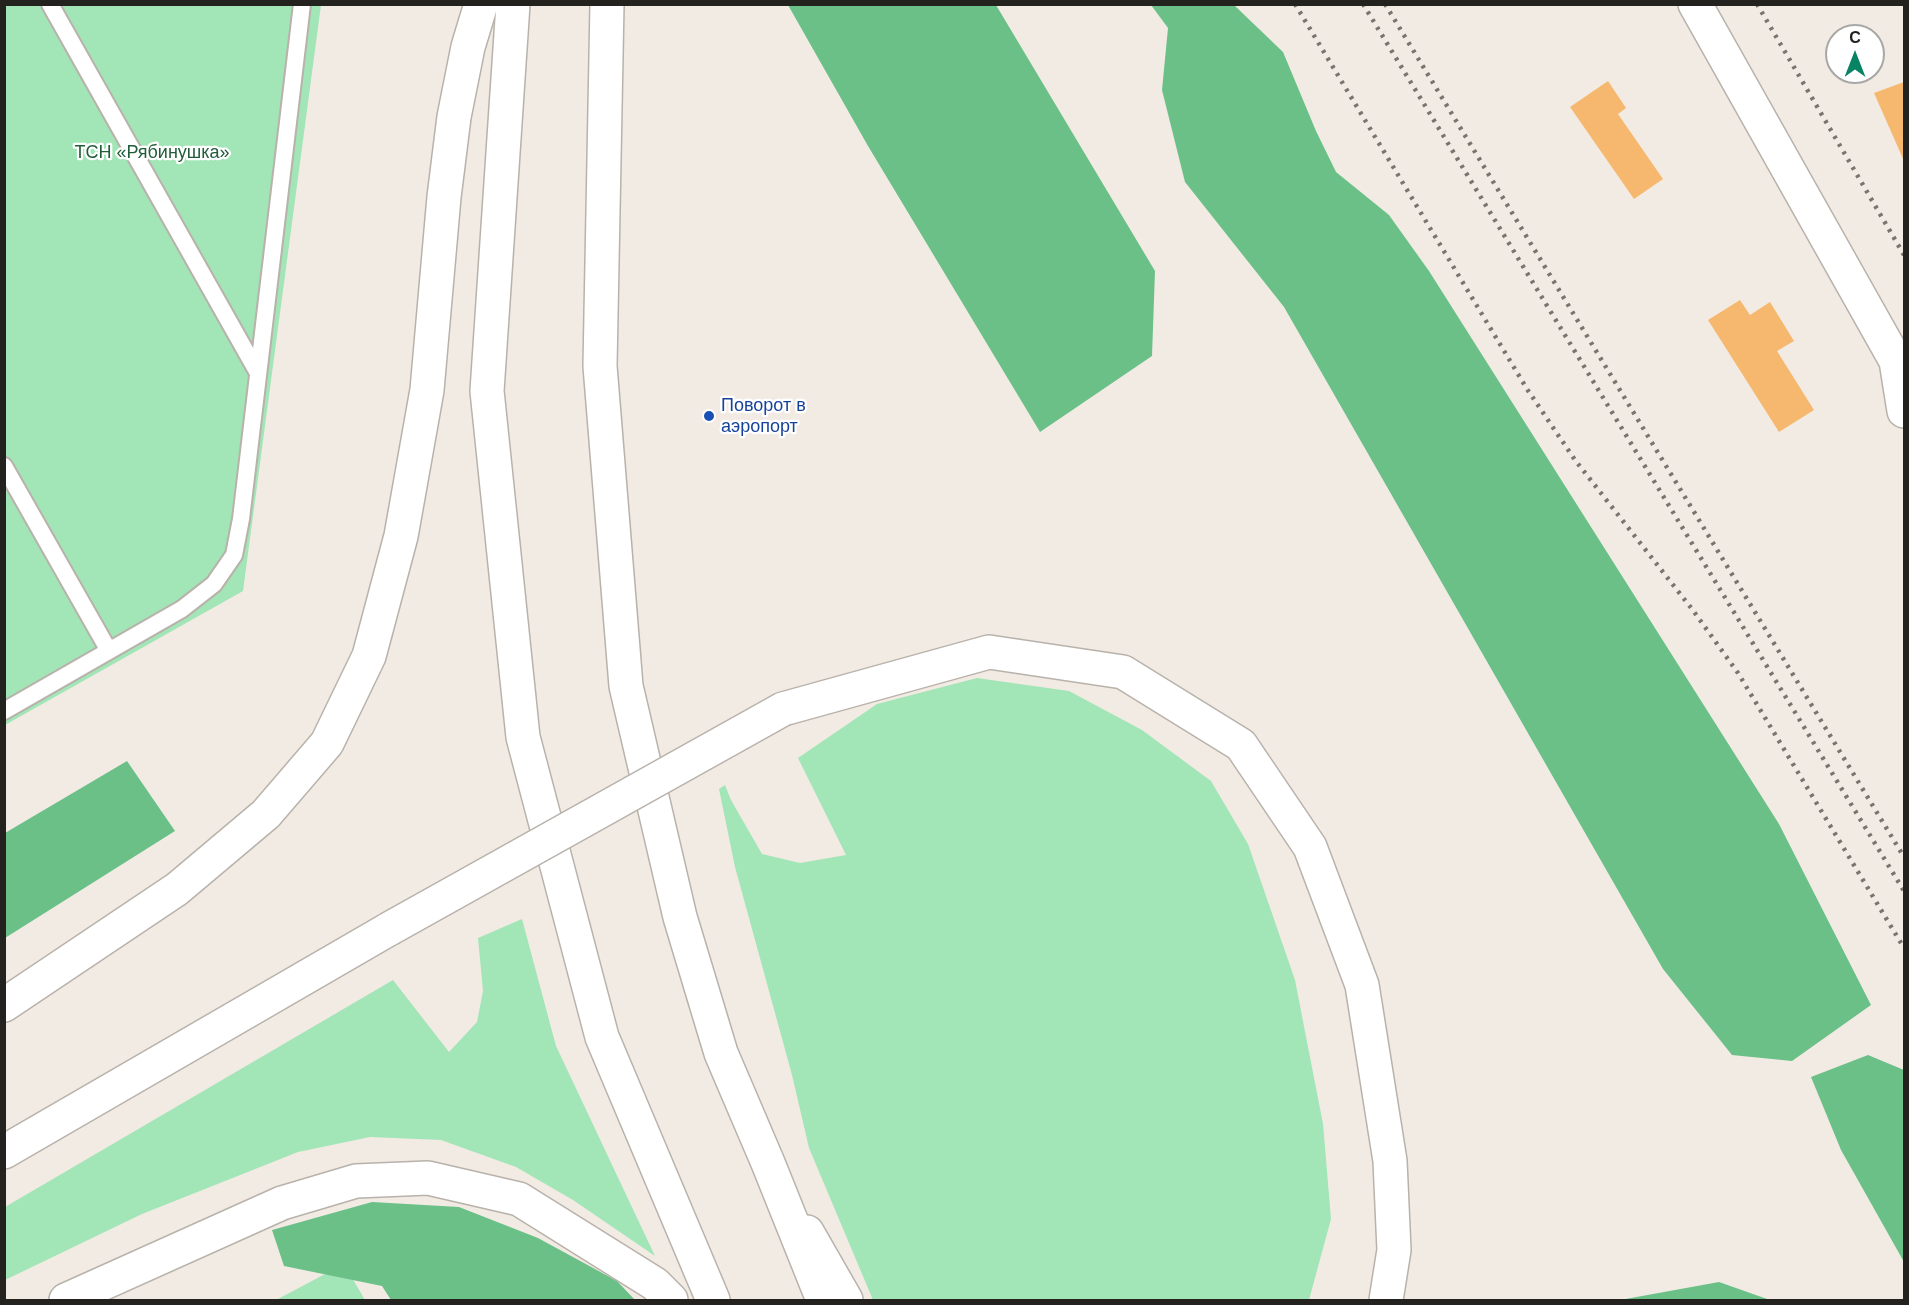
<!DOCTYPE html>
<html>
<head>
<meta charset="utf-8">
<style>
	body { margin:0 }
	#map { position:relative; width:1909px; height:1305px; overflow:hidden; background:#f2ebe4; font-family:Helvetica,sans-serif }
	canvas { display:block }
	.frame { position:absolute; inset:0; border:6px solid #24221f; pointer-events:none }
	.north { position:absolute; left:1825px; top:24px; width:60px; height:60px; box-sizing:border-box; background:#fff; border:2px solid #a7a7a5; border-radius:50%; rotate:0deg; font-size:16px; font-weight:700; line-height:24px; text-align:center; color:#24221f }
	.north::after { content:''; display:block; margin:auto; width:21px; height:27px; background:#088465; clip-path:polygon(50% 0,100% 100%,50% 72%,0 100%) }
</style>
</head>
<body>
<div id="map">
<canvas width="1909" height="1305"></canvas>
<div class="frame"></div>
<div class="north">С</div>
</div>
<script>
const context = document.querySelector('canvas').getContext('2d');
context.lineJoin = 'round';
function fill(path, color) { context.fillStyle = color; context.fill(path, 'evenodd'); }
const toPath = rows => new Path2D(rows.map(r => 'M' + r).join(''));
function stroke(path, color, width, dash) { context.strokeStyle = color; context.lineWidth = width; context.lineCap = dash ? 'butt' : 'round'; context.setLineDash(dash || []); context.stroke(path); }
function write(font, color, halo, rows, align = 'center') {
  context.font = font + ' Helvetica,sans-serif'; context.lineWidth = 4.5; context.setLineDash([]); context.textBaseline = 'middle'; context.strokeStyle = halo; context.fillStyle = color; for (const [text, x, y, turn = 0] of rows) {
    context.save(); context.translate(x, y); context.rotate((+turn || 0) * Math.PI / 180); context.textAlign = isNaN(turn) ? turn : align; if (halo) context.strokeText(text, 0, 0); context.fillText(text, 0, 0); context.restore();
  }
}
fill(toPath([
	[5,5,321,5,243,591,5,725],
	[977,678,1069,691,1142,730,1211,781,1248,844,1295,980,1323,1124,1331,1219,1309,1300,873,1300,809,1148,792,1075,735,867,719,789,725,785,731,800,762,854,800,863,846,855,798,758,877,704],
	[522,919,556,1046,655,1256,573,1200,516,1167,441,1140,370,1137,298,1152,142,1214,5,1280,5,1207,393,980,449,1052,477,1022,483,991,478,938],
	[344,1264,365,1300,276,1300]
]), '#a2e5b6');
fill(toPath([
	[788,5,996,5,1155,271,1152,356,1040,432,868,146],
	[1151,5,1234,5,1283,52,1316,131,1336,172,1389,215,1429,271,1779,824,1871,1005,1792,1061,1732,1055,1663,969,1284,307,1185,182,1162,90,1168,28],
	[127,761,175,831,5,938,5,833],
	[1868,1055,1904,1070,1904,1262,1841,1150,1811,1077],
	[372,1202,459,1207,538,1238,617,1281,635,1300,391,1300,382,1286,284,1266,272,1230],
	[1719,1282,1770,1300,1620,1300]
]), '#6bc088');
fill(toPath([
	[1608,81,1626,108,1618,114,1663,179,1634,199,1570,107],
	[1904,82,1904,161,1874,93],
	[1740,300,1750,315,1770,302,1794,341,1777,351,1814,410,1779,432,1708,320]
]), '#f6b86e');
const service = toPath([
	[50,4,258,373],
	[4,466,109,651],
	[4,711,182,609,214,584,234,555,241,519,302,4]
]);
const minor = toPath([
	[1695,4,1896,361,1904,411]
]);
const secondary = toPath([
	[783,709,989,652,1123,672,1241,745,1310,847,1362,985,1390,1161,1394,1250,1386,1300],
	[4,1005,177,889,266,814,327,743,369,656,401,536,427,390,444,197,454,117,468,47,481,4],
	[4,1152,389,929],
	[807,1232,846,1300],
	[66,1300,282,1203,356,1181,428,1178,519,1199,655,1284,671,1300]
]);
const trunk = toPath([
	[513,4,487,391,523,737,602,1037,713,1300],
	[607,4,600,366,626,686,680,917,721,1053,768,1163,823,1300]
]);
stroke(service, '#b8b2ab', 20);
stroke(minor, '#b8b2ab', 36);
stroke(secondary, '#b8b2ab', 36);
stroke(trunk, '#b8b2ab', 36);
stroke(service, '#fff', 16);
stroke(minor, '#fff', 33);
stroke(secondary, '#fff', 33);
stroke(trunk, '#fff', 33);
stroke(toPath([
	[1295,4,1527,389,1575,460,1692,609,1738,673,1904,948],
	[1363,4,1904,891],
	[1385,4,1904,857],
	[1757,4,1904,255]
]), '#78746f', 4.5, [3, 6]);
const secondaryBridge = toPath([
	[389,929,783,709]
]);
stroke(secondaryBridge, '#b8b2ab', 36, []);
stroke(secondaryBridge, '#fff', 33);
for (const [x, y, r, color] of [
	[709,416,6,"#1a4fb4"]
]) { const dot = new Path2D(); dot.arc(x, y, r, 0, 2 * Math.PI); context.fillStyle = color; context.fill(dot); stroke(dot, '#fff', 2); }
write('18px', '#215d38', '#fff', [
	["ТСН «Рябинушка»",152,153]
]);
write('18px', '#164399', '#fff', [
	["Поворот в",721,406],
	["аэропорт",721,427]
], 'left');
</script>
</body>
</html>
